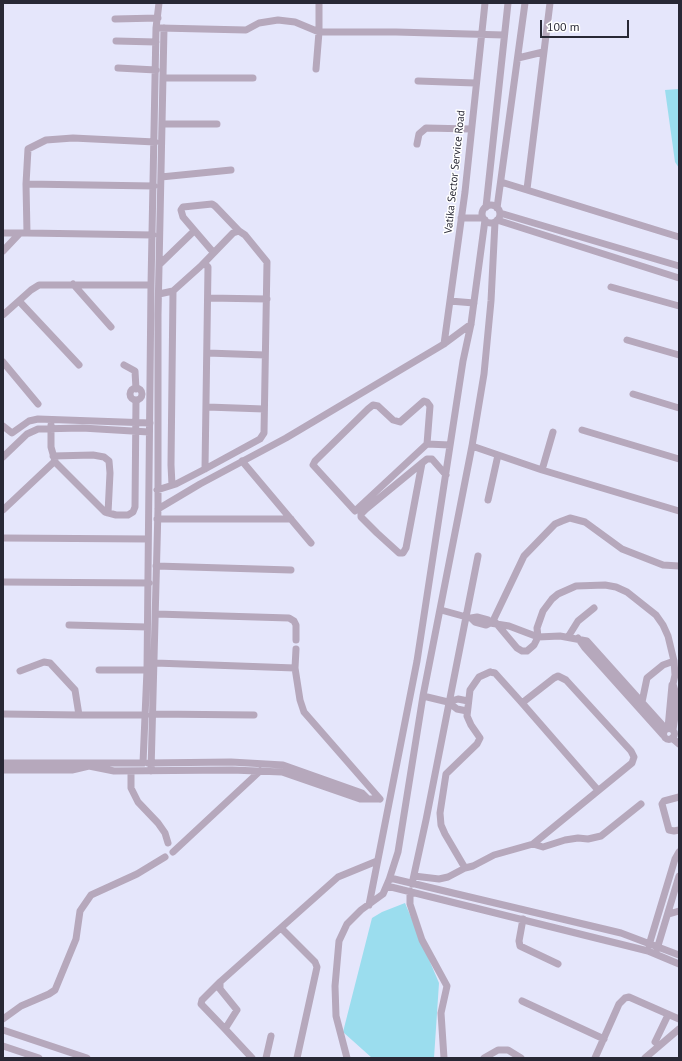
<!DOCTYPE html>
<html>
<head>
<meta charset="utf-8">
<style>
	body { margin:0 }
	#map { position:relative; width:682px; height:1061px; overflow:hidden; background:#e5e6fb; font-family:"PT Sans",sans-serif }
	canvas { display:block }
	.frame { position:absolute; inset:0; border:4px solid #282835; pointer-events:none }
	.scale { position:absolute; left:540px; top:20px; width:89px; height:18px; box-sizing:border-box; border:2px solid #282835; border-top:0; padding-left:5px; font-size:12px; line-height:14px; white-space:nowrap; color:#282835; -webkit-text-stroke:3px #fff; paint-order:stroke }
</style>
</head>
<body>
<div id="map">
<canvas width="682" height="1061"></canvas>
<div class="frame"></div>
<div class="scale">100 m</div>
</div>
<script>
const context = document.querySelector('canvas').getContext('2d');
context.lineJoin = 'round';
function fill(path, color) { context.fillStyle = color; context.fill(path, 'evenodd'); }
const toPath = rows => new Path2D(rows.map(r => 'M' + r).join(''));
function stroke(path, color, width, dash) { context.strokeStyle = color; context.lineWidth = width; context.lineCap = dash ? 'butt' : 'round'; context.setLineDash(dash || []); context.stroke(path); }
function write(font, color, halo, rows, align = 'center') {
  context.font = font + ' "PT Sans",sans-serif'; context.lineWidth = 3; context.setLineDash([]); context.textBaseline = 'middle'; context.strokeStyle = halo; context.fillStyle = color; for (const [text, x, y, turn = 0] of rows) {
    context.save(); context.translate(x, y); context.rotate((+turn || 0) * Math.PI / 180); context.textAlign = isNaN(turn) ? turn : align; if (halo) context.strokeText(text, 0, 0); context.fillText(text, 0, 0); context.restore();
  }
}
fill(toPath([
	[679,89,679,168,675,162,665,90],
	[405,903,439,983,434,1058,372,1058,343,1032,372,918,382,912]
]), '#9bddee');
stroke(toPath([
	[115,19,158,18],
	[160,28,246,30,259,23,278,20,295,22,319,32,319,3],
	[116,41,156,42],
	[518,58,543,52],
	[118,68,156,70],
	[316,69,319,32,396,32,504,35],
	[163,78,253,78],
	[418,81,475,83],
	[162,124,217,124],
	[417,144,419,134,426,128,471,129],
	[161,177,231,170],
	[501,182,679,237],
	[26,184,28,149,46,140,73,138,155,142],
	[527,189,550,3],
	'482 214a9 9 0 1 1 18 0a9 9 0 1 1-18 0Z',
	[486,207,508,3],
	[497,208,525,3],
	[500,213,679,266],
	[461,218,483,218],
	[497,220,679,278],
	[3,233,20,233],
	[27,233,26,184,154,186],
	[3,251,20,233,27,233,153,235],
	[160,264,194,231],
	[202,265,233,233,239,231],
	[73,284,111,327],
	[611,287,679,306],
	[159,294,173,291,202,265,205,264,208,267,205,469],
	[208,298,267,299],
	[19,301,79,365],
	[450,301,474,303],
	[3,315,31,290,39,285,151,285],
	[627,340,679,355],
	[444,344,465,192,485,3],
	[207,353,265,355],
	[3,362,38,404],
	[124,365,135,371,136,389],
	'130 394a6 6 0 1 1 12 0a6 6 0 1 1-12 0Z',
	[633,394,679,408],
	[207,407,264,409],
	[3,426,12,433,29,421,38,419,150,423],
	[582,430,679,459],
	[427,444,430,406,427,402,424,401,400,422,393,420,378,406,373,405,368,409,315,461,313,465,355,511,427,444,450,445],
	[472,446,542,470,679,511],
	[53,456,93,455,104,457,109,461,110,473,108,513],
	[3,457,27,434,38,429,82,428,149,432],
	[242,461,311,543],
	[55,462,105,512,116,515,128,515,133,512,135,507,136,400],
	[422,463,406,548,403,553,399,553,377,533,361,517,361,514,366,509,422,463,427,459,432,459,446,475],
	[542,470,553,432],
	[172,485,171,465,173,291],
	[157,490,176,484,205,469,260,439,264,433,267,262,245,235,239,231,215,206,212,204,183,207,181,210,183,217,213,252],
	[488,500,498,455],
	[158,509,200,484,286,438,444,344,471,324],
	[3,510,55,461,51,447,51,425],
	[157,519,291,519],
	[3,538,148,539],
	[156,566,291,570],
	[3,582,149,583],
	[441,610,470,618],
	[156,614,289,618,294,621,296,625,296,640],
	[490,623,486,625,475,622,471,618,477,617,488,620,490,623,509,626,538,637,560,636,587,641,666,729],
	[492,623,524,556,555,524,562,521,570,518,585,522,622,549,663,565,679,566],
	[496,623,517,648,522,651,527,651,534,645,538,637,537,628,543,611,552,599,558,594,576,586,605,585,616,587,627,592,656,615,663,625,668,636,674,661,675,675,673,684,675,691,676,709,673,730],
	[69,625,147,627],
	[568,637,578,621,594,608],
	[578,638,585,648,663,735],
	[296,649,295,668,300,700,304,712,380,799],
	[155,663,295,668],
	[99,670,147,670],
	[20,671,44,662,50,663,75,690,79,715,146,715],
	[490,672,495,673,522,703,554,678,558,676,566,680,631,751,634,757,632,763,533,844,494,855,473,866,465,868,445,834,441,825,440,813,446,774,477,744,480,738,471,725,467,716,470,690,479,677,490,672],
	[423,696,448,702],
	[642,702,647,678,663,665,674,661],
	[522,703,597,789],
	[467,711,457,709,448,702,458,699,468,701],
	[3,714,79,715],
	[153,714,254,715],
	[668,728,672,685],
	'663.5 734a5.5 5.5 0 1 1 11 0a5.5 5.5 0 1 1-11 0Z',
	[672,738,679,744],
	[3,763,143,763,147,670,151,285,156,28,159,3],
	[148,763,231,762,283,765,362,793,367,798],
	[3,770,72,770,89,766,114,771,232,770,282,772,360,799,379,799],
	[131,771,131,788,138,802,158,823,165,833,168,843],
	[151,771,158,509,158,315,164,28],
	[679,797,664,801,662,804,669,830,674,831,679,830],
	[533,844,543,847,565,840,578,838,588,839,601,836,641,804],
	[173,852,260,771],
	[414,876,439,879,448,877,465,868],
	[390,878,621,933,679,955],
	[412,884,426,820,478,556],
	[387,886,648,951,679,964],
	[410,891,410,904,422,940,447,986,441,1013,444,1058],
	[369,905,417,661,463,361,471,324,485,220],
	[669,914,679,911],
	[523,919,519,941,520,946,558,964],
	[281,928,315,962,317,967,297,1058],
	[649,945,675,859,679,852],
	[657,949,679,876],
	[220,982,202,1000,201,1004,225,1029],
	[522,1001,604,1039],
	[3,1019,21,1006,49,994,55,990,76,939,80,911,91,895,137,874,165,857],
	[3,1030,87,1058],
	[655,1042,668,1015],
	[3,1046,39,1058],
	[252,1058,225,1029,237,1010,220,989,220,982,338,877,377,861],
	[266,1058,271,1036],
	[347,1058,336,1016,335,986,339,941,347,924,361,910,383,894,389,880,398,852,423,696,472,446,484,374,491,301,495,222],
	[484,1058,498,1050,508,1050,521,1058],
	[595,1058,619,1004,625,998,629,997,679,1019],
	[645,1058,679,1029]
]), '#b6a8bc', 7);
write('11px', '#282835', '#fff', [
	["Vatika Sector Service Road",455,172,-84]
]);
</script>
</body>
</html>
